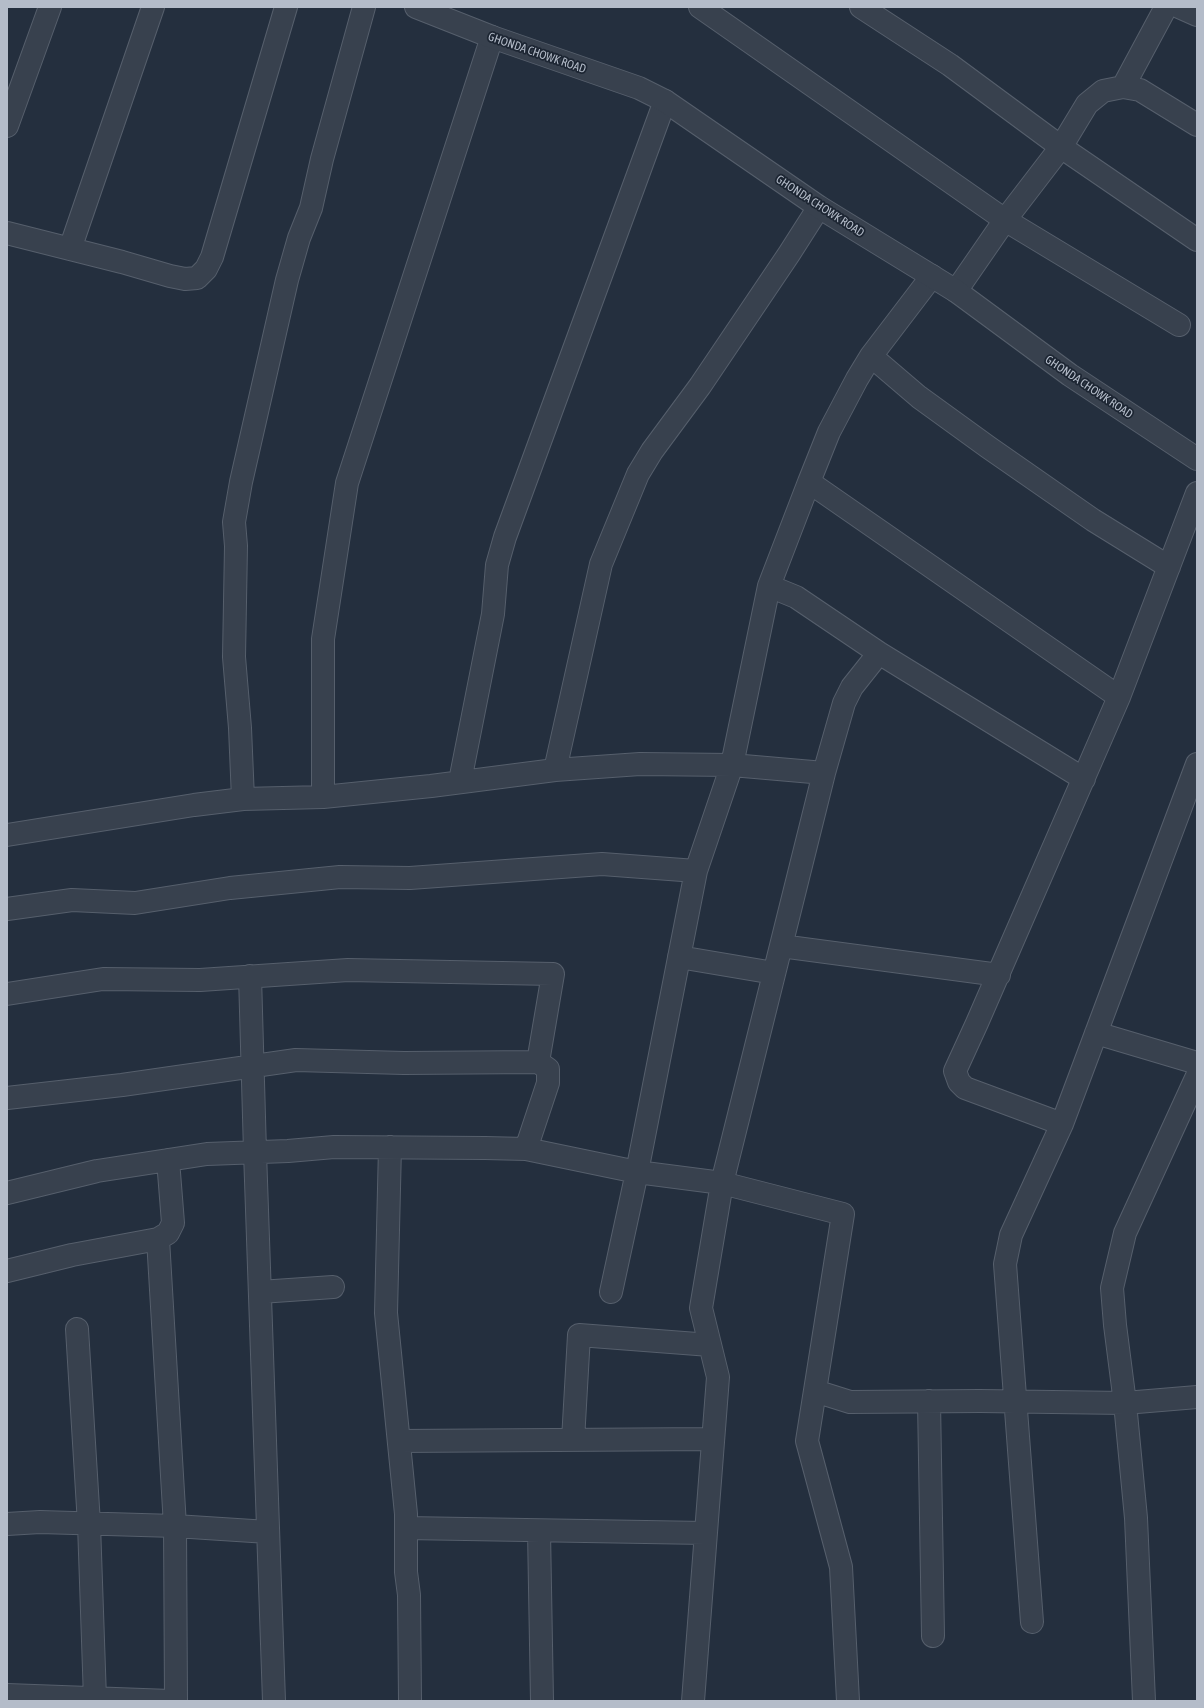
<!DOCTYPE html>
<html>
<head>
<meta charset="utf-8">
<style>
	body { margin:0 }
	#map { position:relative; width:1204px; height:1708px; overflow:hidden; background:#242f3e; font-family:"Asap Condensed",sans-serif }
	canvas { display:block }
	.frame { position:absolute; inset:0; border:8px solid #b4bcc9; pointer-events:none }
</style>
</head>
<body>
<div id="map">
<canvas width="1204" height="1708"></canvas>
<div class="frame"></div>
</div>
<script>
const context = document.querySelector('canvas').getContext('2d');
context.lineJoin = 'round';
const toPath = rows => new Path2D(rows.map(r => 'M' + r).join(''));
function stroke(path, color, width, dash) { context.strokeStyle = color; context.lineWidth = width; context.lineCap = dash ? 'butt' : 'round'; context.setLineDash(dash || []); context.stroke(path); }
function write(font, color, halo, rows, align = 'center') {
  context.font = font + ' "Asap Condensed",sans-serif'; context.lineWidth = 3.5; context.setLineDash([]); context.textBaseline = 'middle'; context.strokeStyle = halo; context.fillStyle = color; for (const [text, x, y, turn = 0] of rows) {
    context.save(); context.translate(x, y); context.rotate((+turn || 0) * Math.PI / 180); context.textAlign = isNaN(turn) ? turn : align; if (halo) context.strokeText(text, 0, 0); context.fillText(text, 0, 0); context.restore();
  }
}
const minor = toPath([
	[700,7,1005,220,1179,325],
	[861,7,950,65,1061,147,1197,240],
	[1179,7,1197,15],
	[1123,87,1166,7],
	[7,126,50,7],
	[7,233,122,262,170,276,185,279,197,278,206,269,212,257,286,7],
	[70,249,153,7],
	[956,291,1005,220,1061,147,1087,104,1103,91,1123,87,1140,90,1197,125],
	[871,356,919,397,988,447,1093,520,1169,567],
	[809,482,829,432,857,379,871,356,932,276],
	[769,586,796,597,879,653,1084,779],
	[555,770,601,564,638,474,652,451,700,386,789,254,819,207],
	[460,781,493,614,497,565,505,537,665,101],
	[323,797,323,639,347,483,492,37],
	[243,799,240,728,234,657,236,546,234,522,241,482,287,280,299,238,311,208,322,159,364,7],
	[7,835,194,805,243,799,323,797,431,786,555,770,640,764,732,765,824,773],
	[7,909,72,900,135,903,230,888,340,877,410,878,602,864,696,871],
	[781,946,999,975],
	[679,957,774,973],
	[250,976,255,1152,274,1701],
	[7,994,103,979,200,980,348,970,553,974,538,1062],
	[1096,1033,1197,1063],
	[7,1098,122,1085,296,1060,404,1063,538,1062,548,1069,548,1083,526,1149],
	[1062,1124,965,1088,959,1082,955,1071,977,1023,1119,697,1197,493],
	[390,1147,386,1313,406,1514,406,1572,409,1595,410,1701],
	[7,1193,97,1171,207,1154,288,1151,334,1147,485,1148,526,1149,637,1172,722,1183,843,1214,807,1441,841,1567,848,1701],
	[158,1239,175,1526,176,1701],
	[7,1271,72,1255,158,1239,168,1233,173,1223,168,1160],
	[260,1292,333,1287],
	[611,1292,637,1172,696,871,732,765,769,586,809,482,1119,697],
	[77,1329,89,1524,95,1699],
	[815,1391,850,1402,980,1401,1125,1403,1197,1397],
	[929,1401,933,1636],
	[573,1440,579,1335,710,1345],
	[399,1441,713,1439],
	[7,1524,40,1522,175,1526,268,1532],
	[406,1528,705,1533],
	[539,1531,542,1701],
	[1032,1622,1005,1264,1011,1235,1062,1124,1197,764],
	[7,1695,170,1701],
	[693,1701,718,1377,701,1308,722,1183,824,773,844,703,852,687,879,653],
	[1144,1701,1136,1518,1125,1403,1115,1325,1112,1288,1125,1233,1197,1076]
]);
const tertiary = toPath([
	[416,7,492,37,639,88,665,101,819,207,956,291,1070,375,1197,459]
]);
stroke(minor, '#565f6c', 24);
stroke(tertiary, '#565f6c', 24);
stroke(minor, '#38414e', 22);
stroke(tertiary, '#38414e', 22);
write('12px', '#b4bcc9', '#1d2633', [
	["GHONDA CHOWK ROAD",537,53,19],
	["GHONDA CHOWK ROAD",820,206,33],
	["GHONDA CHOWK ROAD",1089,387,34]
]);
</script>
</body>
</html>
